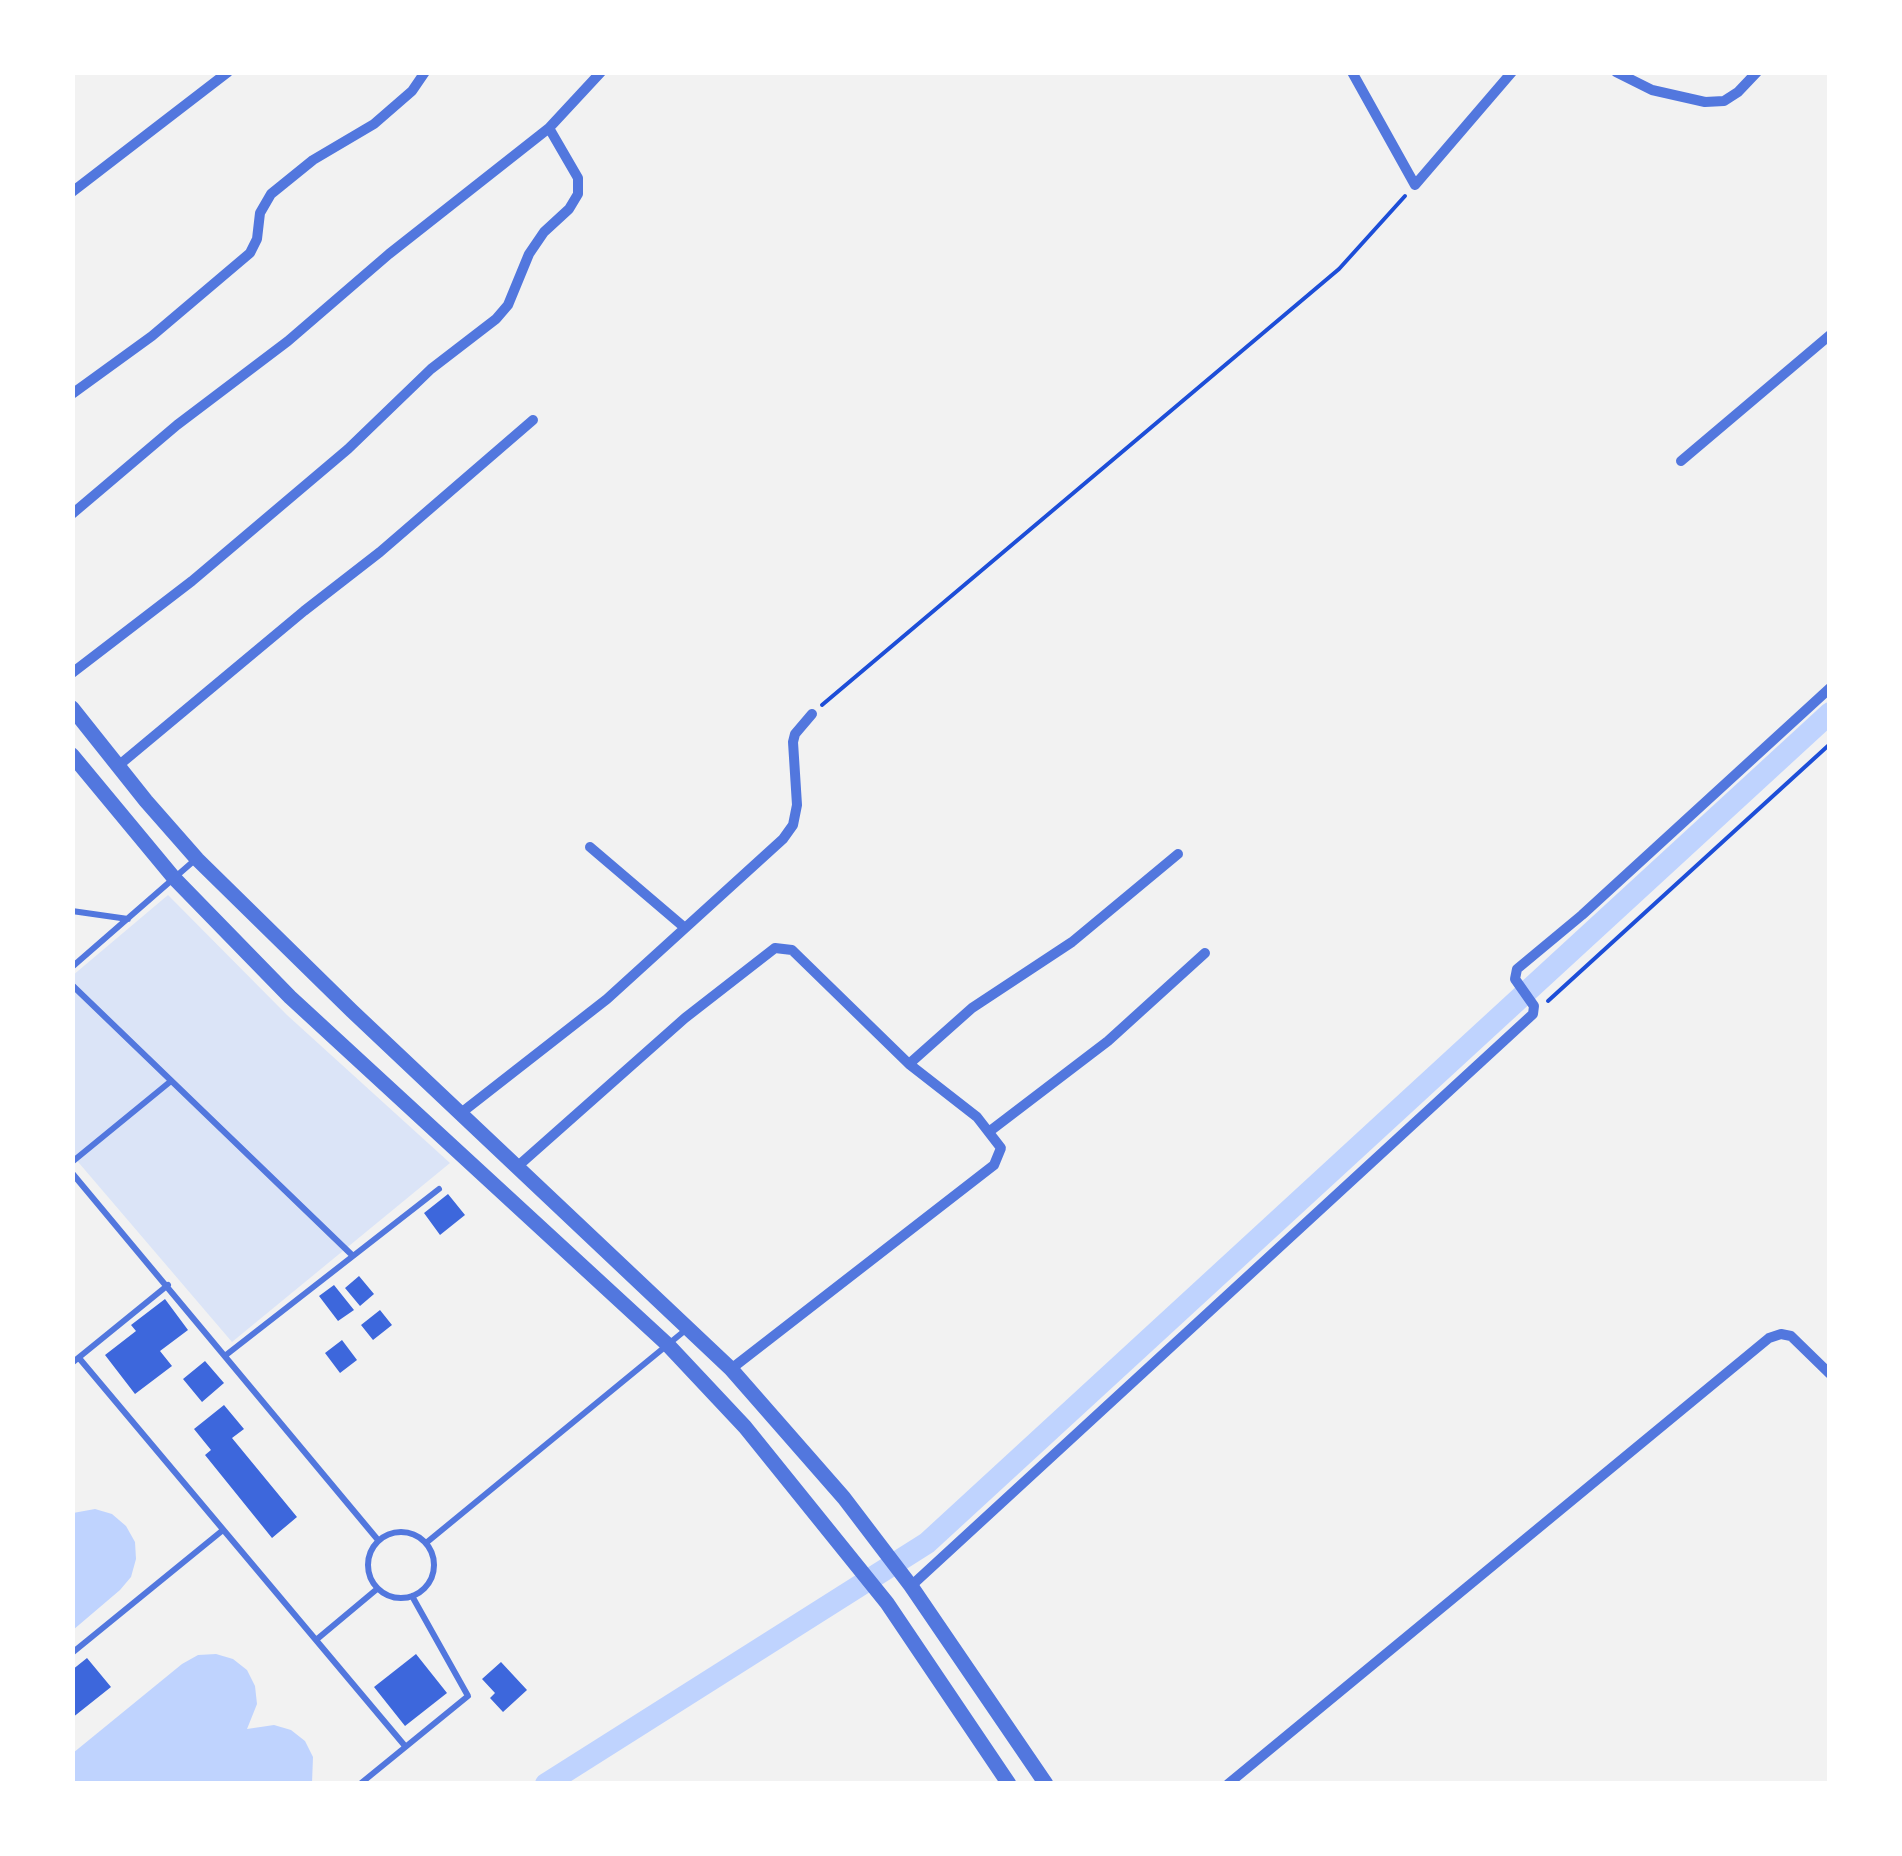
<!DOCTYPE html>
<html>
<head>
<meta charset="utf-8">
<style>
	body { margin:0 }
	#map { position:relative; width:1902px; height:1856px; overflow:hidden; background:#f2f2f2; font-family:Cabin,sans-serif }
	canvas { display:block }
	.frame { position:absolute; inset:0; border:75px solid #fff; pointer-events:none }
</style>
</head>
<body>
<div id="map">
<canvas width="1902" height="1856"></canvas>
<div class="frame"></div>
</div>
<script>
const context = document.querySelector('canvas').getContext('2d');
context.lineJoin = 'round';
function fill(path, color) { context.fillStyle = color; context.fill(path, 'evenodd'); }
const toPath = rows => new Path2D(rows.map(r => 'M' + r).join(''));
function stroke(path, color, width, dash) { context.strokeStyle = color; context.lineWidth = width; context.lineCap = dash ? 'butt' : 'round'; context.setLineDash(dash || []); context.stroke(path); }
fill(toPath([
	[168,895,287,1015,450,1163,232,1342,73,1156,72,976]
]), '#dbe4f7');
fill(toPath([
	[95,1509,112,1514,126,1526,135,1542,136,1559,131,1577,120,1590,73,1630,73,1513],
	[216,1654,233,1659,247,1670,255,1686,257,1704,247,1729,274,1725,291,1730,305,1741,313,1757,312,1783,73,1783,73,1753,182,1664,198,1655]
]), '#bfd3fe');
stroke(toPath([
	[546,1784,927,1543,1830,713]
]), '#bfd3fe', 22);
fill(toPath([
	[448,1194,465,1215,440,1235,424,1213],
	[359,1276,374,1294,360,1306,345,1288],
	[334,1285,354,1310,338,1321,319,1296],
	[165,1299,188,1330,160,1351,172,1366,135,1394,105,1355,136,1331,131,1325],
	[380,1310,392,1325,373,1340,361,1325],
	[342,1340,357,1360,340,1373,325,1353],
	[205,1361,224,1383,202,1402,183,1379],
	[224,1405,244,1429,232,1438,297,1517,272,1538,205,1455,211,1450,194,1429],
	[416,1654,447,1693,405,1726,374,1687],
	[87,1658,111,1687,72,1718,72,1670],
	[501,1662,527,1690,503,1712,490,1698,495,1693,482,1679]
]), '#3d67dc');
stroke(toPath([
	[822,705,1339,269,1405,196],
	[1548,1001,1830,744]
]), '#1d4ed8', 4);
stroke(toPath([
	[72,911,128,919],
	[72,967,196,859],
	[72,985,353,1256],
	[72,1162,171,1081],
	[72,1173,378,1540],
	[226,1355,439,1189],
	[79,1358,405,1746],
	[72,1363,168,1285],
	'368 1565a33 33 0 1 1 66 0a33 33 0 1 1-66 0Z',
	[426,1543,688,1328],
	[316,1640,377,1589],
	[72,1653,223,1530],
	[360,1784,468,1696,412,1596]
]), '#5277de', 6);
stroke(toPath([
	[1352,72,1415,185,1512,72],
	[1616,72,1652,90,1705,102,1724,101,1738,92,1757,72],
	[72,192,228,72],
	[72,394,152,336,250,253,257,239,260,213,271,194,313,160,374,124,412,91,425,72],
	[1681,461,1830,335],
	[72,514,177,425,288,341,389,254,549,128,601,72],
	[72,673,192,581,348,449,431,369,496,319,508,305,529,254,544,232,569,209,578,194,578,178,549,128],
	[118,766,304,611,380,552,533,420],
	[590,847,685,928],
	[909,1064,972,1008,1072,942,1178,854],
	[461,1113,607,999,783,839,793,825,797,805,793,742,795,734,812,714],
	[990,1131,1108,1041,1205,953],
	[518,1166,685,1018,775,948,792,950,909,1064,977,1117,1001,1148,994,1165,731,1369],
	[911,1586,1533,1014,1534,1006,1515,979,1517,969,1582,915,1830,688],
	[1228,1784,1769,1338,1781,1334,1791,1336,1830,1374]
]), '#5277de', 10);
stroke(toPath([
	[72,708,146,801,197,859,352,1011,731,1369,844,1498,911,1586,1046,1784],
	[72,755,174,878,290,997,668,1345,745,1427,887,1603,1009,1784]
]), '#5277de', 15);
</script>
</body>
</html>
